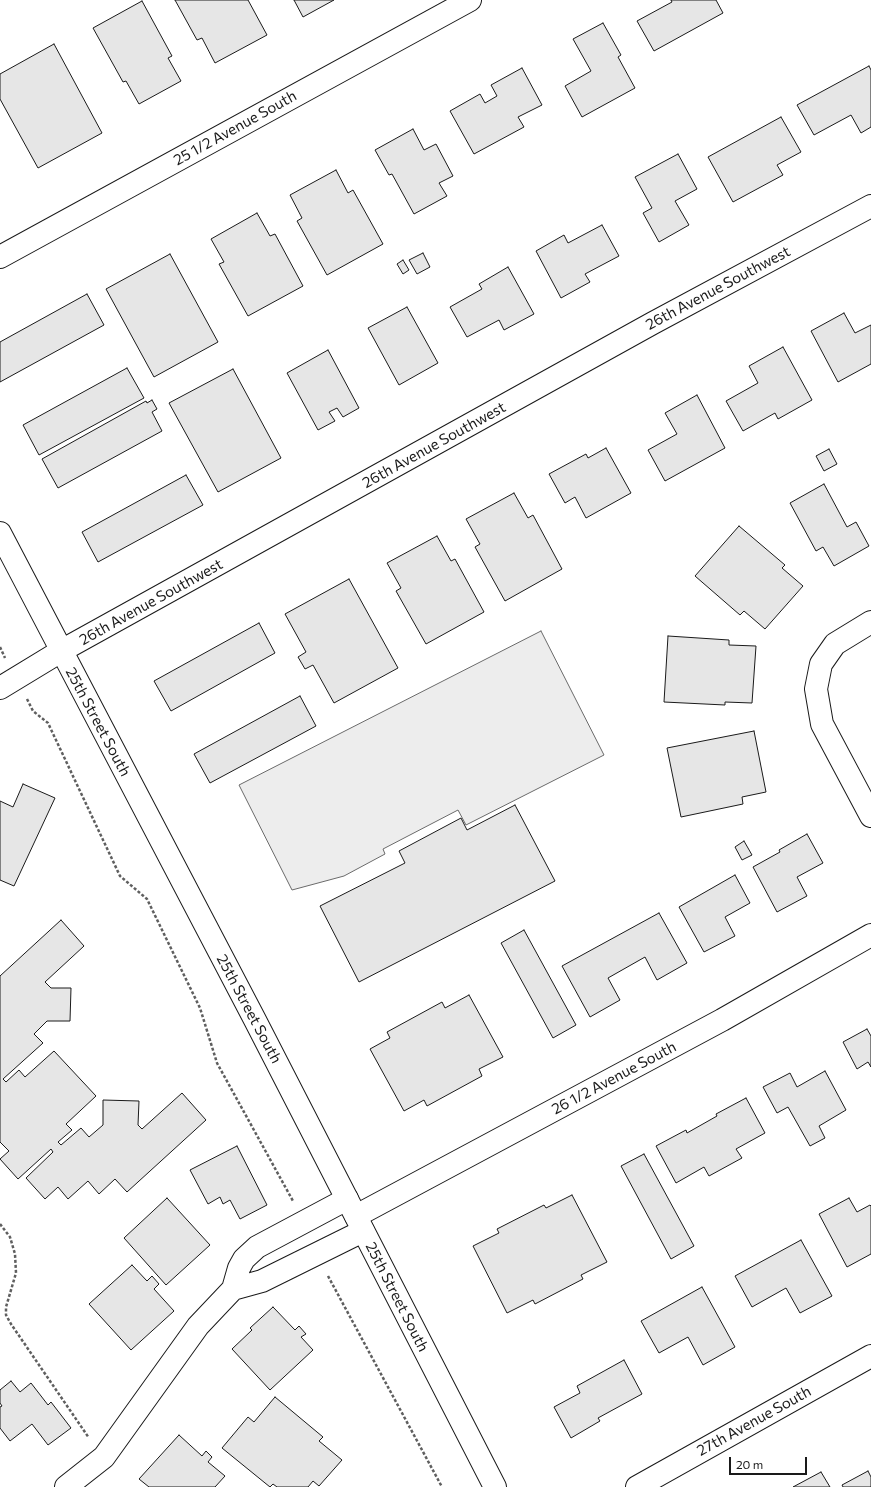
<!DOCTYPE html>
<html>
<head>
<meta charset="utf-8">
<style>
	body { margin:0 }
	#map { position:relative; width:871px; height:1487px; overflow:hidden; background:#fff; font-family:Commissioner,sans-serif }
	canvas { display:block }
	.scale { position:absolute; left:729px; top:1457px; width:78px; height:18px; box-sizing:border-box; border:2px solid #1a1a1a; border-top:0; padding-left:5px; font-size:12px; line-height:14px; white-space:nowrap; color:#1a1a1a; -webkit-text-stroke:3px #fff; paint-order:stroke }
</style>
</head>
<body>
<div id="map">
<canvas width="871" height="1487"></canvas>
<div class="scale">20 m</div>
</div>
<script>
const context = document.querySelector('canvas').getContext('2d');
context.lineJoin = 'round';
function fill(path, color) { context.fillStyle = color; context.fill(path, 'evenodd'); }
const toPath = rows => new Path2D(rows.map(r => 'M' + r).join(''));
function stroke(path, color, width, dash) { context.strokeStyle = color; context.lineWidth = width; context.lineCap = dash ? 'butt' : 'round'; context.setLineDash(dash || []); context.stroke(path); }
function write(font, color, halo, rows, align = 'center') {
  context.font = font + ' Commissioner,sans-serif'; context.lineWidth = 3; context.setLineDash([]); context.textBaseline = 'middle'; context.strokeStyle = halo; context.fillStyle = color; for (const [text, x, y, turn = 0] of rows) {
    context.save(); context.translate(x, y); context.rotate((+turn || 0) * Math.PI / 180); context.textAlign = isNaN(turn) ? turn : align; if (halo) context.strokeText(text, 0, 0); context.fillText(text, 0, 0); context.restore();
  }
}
const parking = toPath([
	[541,631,604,755,466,825,458,810,383,849,385,854,344,876,292,890,239,785,541,631]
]);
fill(parking, '#ededed');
stroke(parking, '#6a6a6a', 1);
const building = toPath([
	[175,0,248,0,267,35,215,63,202,38,197,40,175,0],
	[294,0,334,0,303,17,294,0],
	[671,0,716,0,723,13,654,51,637,21,672,2,671,0],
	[142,1,172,56,168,58,181,81,139,104,126,81,123,82,93,28,142,1],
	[603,23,621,55,618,57,635,88,582,117,565,86,591,71,573,39,603,23],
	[54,44,102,133,38,168,0,99,0,74,54,44],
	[869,66,871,70,871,127,861,133,851,115,814,135,797,105,869,66],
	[522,68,542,105,518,117,524,127,474,154,450,111,480,94,485,103,497,96,491,85,522,68],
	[781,117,801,152,777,165,783,175,733,202,708,157,781,117],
	[413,129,424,150,436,144,453,176,439,183,447,196,414,214,392,174,389,175,375,150,413,129],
	[678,154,697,189,675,201,689,225,659,242,643,213,652,208,635,177,678,154],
	[336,170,348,193,353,190,383,244,327,275,297,221,302,218,290,195,336,170],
	[257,213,270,236,275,234,303,286,248,316,219,264,224,262,211,239,257,213],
	[602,225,619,256,585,274,590,282,561,298,536,251,564,235,568,243,602,225],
	[423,253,430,267,417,274,409,260,423,253],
	[170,254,218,342,154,377,106,289,170,254],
	[403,260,409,270,403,274,397,264,403,260],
	[508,267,534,314,504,330,499,320,467,337,450,307,482,289,479,284,508,267],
	[87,294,104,325,0,382,0,342,87,294],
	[407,307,438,363,399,385,368,328,407,307],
	[844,313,855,333,871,325,871,364,838,382,811,331,844,313],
	[783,347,812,400,778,419,775,413,743,431,726,401,758,383,749,366,783,347],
	[328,350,359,408,343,417,337,408,329,412,335,421,318,430,287,373,328,350],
	[127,368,144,398,39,455,23,425,127,368],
	[233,369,281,458,218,492,169,403,233,369],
	[697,395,725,448,665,481,648,450,677,434,665,413,697,395],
	[152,400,157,409,152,412,162,431,58,488,42,459,146,401,147,403,152,400],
	[606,448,631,493,586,518,575,497,565,503,549,474,586,454,588,458,606,448],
	[829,449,837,464,824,471,816,456,829,449],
	[186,475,203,505,98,562,82,532,186,475],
	[824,484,847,527,856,522,869,546,834,566,823,547,816,551,790,503,824,484],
	[514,493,528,518,533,515,562,569,505,601,475,547,480,544,466,519,514,493],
	[739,526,785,565,782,568,803,586,765,629,744,611,740,615,695,576,739,526],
	[437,536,451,561,455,559,484,612,426,644,396,591,401,588,387,563,437,536],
	[349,579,398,668,334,703,313,665,305,669,298,657,306,652,285,614,349,579],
	[259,623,275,653,171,711,154,681,259,623],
	[668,636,729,640,729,645,756,646,752,703,725,702,725,705,664,702,668,636],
	[300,696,316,726,210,783,194,754,300,696],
	[754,731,766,792,742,797,743,804,681,817,667,748,754,731],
	[23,784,55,798,14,886,0,880,0,801,13,807,23,784],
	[515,805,555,881,359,982,320,906,405,863,399,851,461,818,467,830,515,805],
	[807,834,823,863,797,877,807,896,777,912,753,867,780,852,779,850,807,834],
	[744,841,752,855,742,860,735,847,744,841],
	[735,875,750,903,725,917,735,936,704,952,679,907,735,875],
	[659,913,687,963,657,980,645,957,608,978,620,1000,590,1017,562,966,659,913],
	[61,920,84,946,45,982,51,988,71,988,70,1021,47,1021,34,1034,43,1043,3,1079,6,1082,19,1070,25,1077,54,1051,96,1096,66,1124,72,1130,58,1142,61,1145,81,1128,89,1137,103,1125,103,1100,139,1101,138,1125,142,1129,182,1093,206,1120,127,1192,115,1179,99,1194,88,1181,68,1199,58,1187,45,1199,26,1178,53,1152,51,1149,18,1179,0,1159,9,1151,0,1142,0,976,61,920],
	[524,930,576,1025,553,1038,501,943,524,930],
	[469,995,503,1057,479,1069,482,1076,427,1106,424,1100,404,1111,370,1049,390,1038,387,1032,442,1002,445,1008,469,995],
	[867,1029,871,1036,871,1067,868,1062,857,1069,843,1042,867,1029],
	[825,1071,846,1110,819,1126,825,1138,810,1146,788,1107,777,1113,763,1087,790,1073,797,1087,825,1071],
	[746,1098,765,1133,736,1149,742,1158,709,1176,704,1167,676,1183,656,1146,686,1130,687,1133,717,1116,716,1114,746,1098],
	[237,1146,267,1205,240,1219,230,1200,223,1204,220,1197,208,1204,190,1170,237,1146],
	[644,1154,694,1246,671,1259,621,1166,644,1154],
	[572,1195,607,1262,581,1275,583,1279,535,1304,533,1300,507,1313,473,1246,499,1233,497,1229,544,1205,546,1208,572,1195],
	[167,1198,210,1245,166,1285,124,1238,167,1198],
	[849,1198,857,1212,870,1205,871,1206,871,1254,847,1267,819,1214,849,1198],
	[801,1240,832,1296,800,1313,786,1288,752,1307,735,1276,801,1240],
	[132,1265,147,1281,152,1276,159,1284,154,1289,174,1311,131,1350,89,1304,132,1265],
	[702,1287,735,1347,703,1365,688,1337,659,1353,641,1321,702,1287],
	[273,1307,295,1330,299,1326,306,1334,301,1337,313,1350,270,1390,232,1349,252,1330,250,1328,273,1307],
	[624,1360,642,1394,598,1418,600,1421,571,1438,554,1407,580,1393,577,1386,624,1360],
	[11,1381,20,1392,31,1383,48,1405,51,1402,71,1428,48,1445,32,1424,10,1441,0,1428,0,1407,2,1406,0,1403,0,1390,11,1381],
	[275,1397,323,1437,319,1441,342,1460,319,1486,313,1481,308,1487,277,1487,273,1484,270,1487,222,1448,248,1417,254,1422,275,1397],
	[179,1435,202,1456,206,1451,212,1457,208,1462,225,1476,215,1487,149,1487,139,1479,179,1435],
	[868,1471,871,1477,871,1487,843,1487,842,1485,868,1471],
	[821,1472,830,1487,793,1487,821,1472]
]);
fill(building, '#e6e6e6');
stroke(building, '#1a1a1a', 1);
const minor = toPath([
	[0,257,470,0],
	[871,622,835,644,821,664,816,689,822,724,871,816],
	[0,688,61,651,653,323,871,206],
	[356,1216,722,1020,871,935],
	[233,1289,262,1281,363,1231],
	[66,1487,104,1457,198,1326,233,1289,239,1268,244,1259,257,1247,347,1199],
	[637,1487,871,1356]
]);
const major = toPath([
	[0,533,255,1020,495,1487]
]);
stroke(minor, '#1a1a1a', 24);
stroke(major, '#1a1a1a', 24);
stroke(toPath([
	[0,647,5,658],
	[27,699,33,711,48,723,120,876,147,899,200,1008,217,1063,293,1201],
	[0,1224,10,1237,15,1254,16,1273,6,1307,6,1315,11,1324,89,1438],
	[328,1276,442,1487]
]), '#5f5f5f', 2.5, [3, 2]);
stroke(minor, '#fff', 22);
stroke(major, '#fff', 22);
write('15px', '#1a1a1a', '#fff', [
	["25 1/2 Avenue South",235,128,-29],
	["26th Avenue Southwest",718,288,-28],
	["26th Avenue Southwest",434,445,-29],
	["26th Avenue Southwest",151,602,-29],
	["25th Street South",98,722,62],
	["25th Street South",249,1009,62],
	["26 1/2 Avenue South",614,1078,-28],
	["25th Street South",397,1297,63],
	["27th Avenue South",754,1421,-29]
]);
</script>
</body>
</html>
